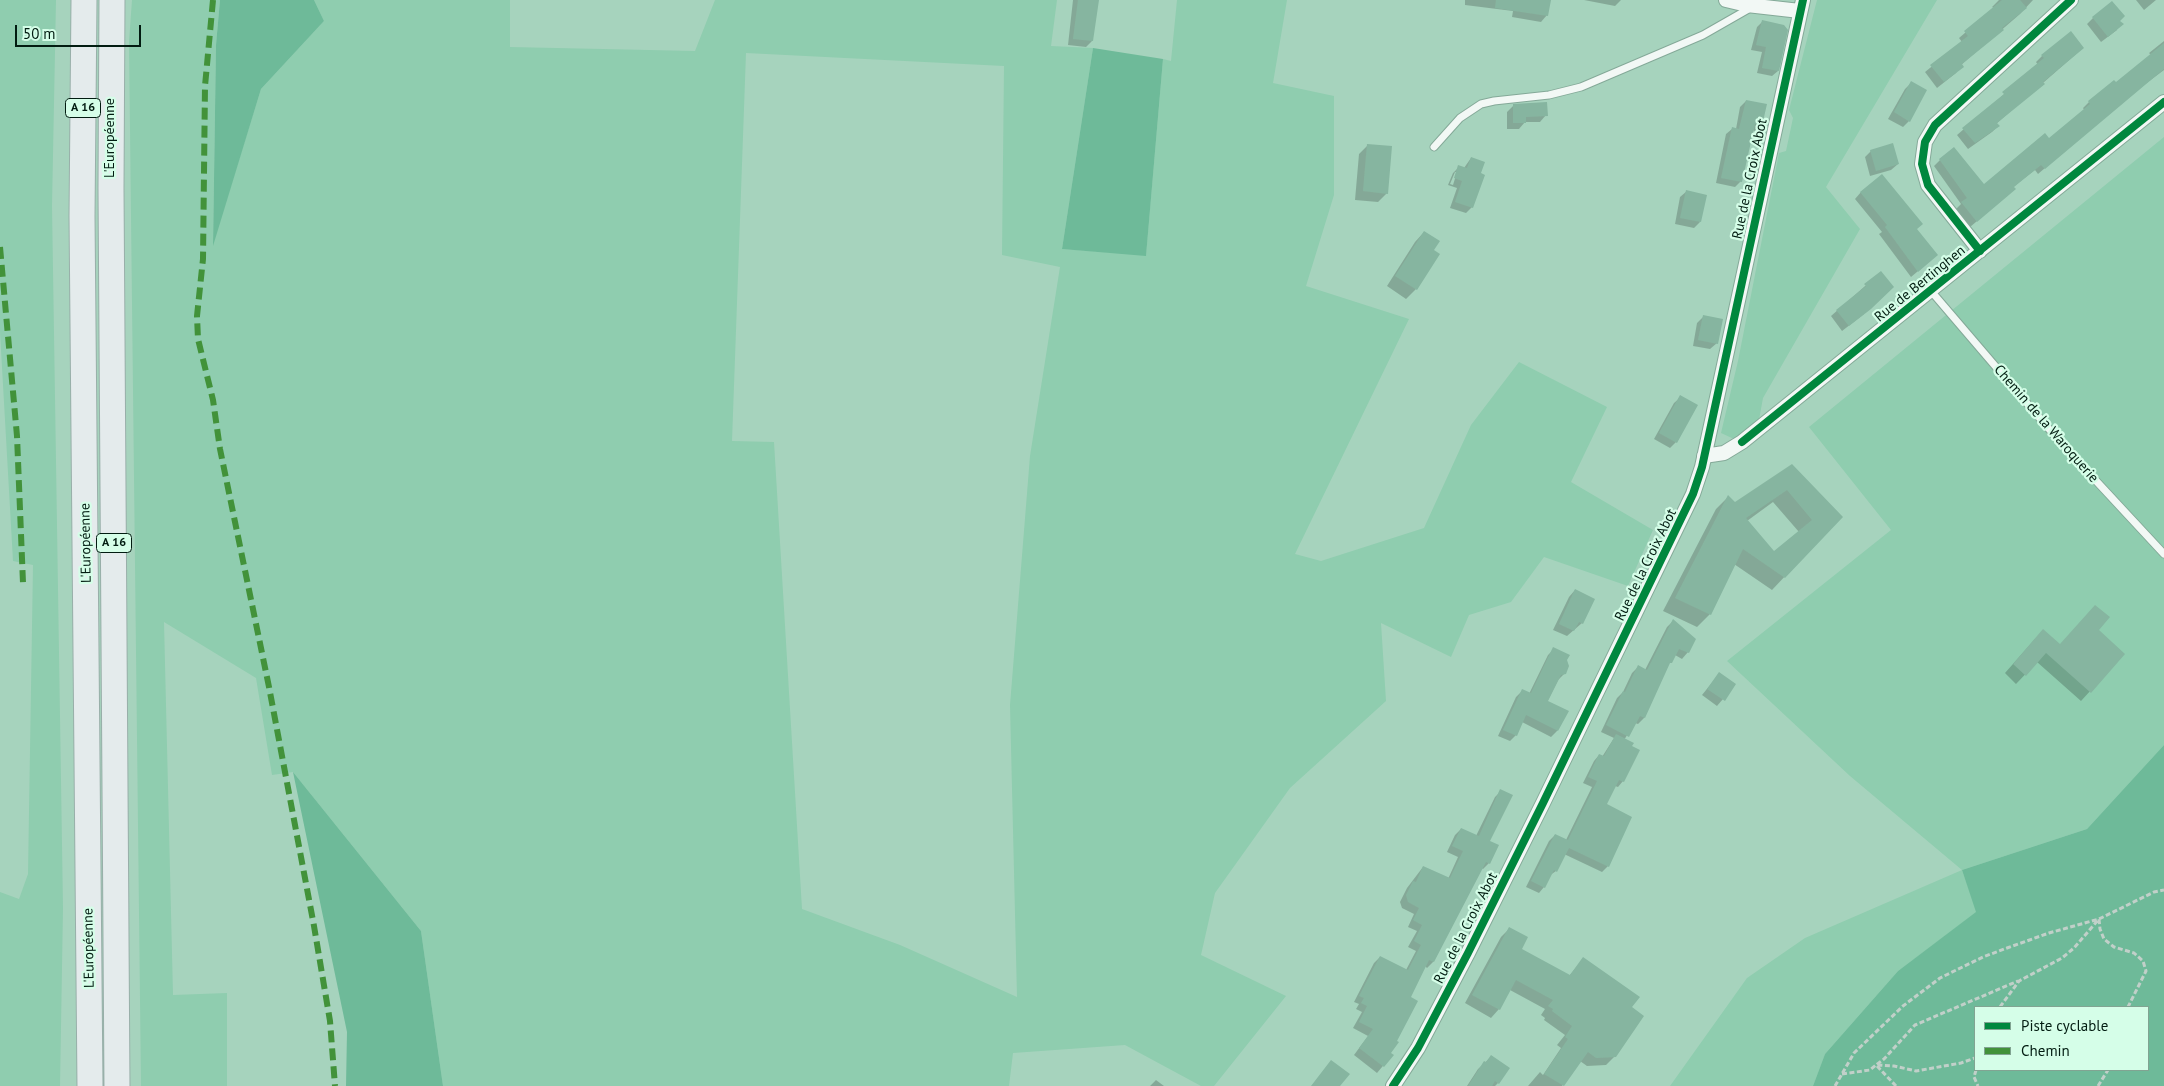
<!DOCTYPE html>
<html>
<head>
<meta charset="utf-8">
<style>
	body { margin:0 }
	#map { position:relative; width:2164px; height:1086px; overflow:hidden; background:#a6d3bd; font-family:"PT Sans",sans-serif }
	canvas { display:block }
	.legend { position:absolute; left:1974px; top:1006px; width:175px; height:65px; box-sizing:border-box; background:#d5fee8; border:1px solid #81a492; margin:0; padding:6px 9px; list-style:none; font-size:15px; color:#021c11 }
	.legend li { display:flex; align-items:center; gap:10px; height:25px }
	.legend b { width:25px; border:1px solid #81a492 }
	.scale { position:absolute; left:15px; top:25px; width:126px; height:22px; box-sizing:border-box; border:2px solid #021c11; border-top:0; padding-left:6px; font-size:15px; line-height:18px; white-space:nowrap; color:#021c11; -webkit-text-stroke:4px #d5fee8; paint-order:stroke }
</style>
</head>
<body>
<div id="map">
<canvas width="2164" height="1086"></canvas>
<ul class="legend">
<li><b style="height:6px;background:#00873e"></b>Piste cyclable</li>
<li><b style="height:6px;background:#42923a"></b>Chemin</li>
</ul>
<div class="scale">50 m</div>
</div>
<script>
const context = document.querySelector('canvas').getContext('2d');
context.lineJoin = 'round';
function fill(path, color) { context.fillStyle = color; context.fill(path, 'evenodd'); }
const toPath = rows => new Path2D(rows.map(r => 'M' + r).join(''));
function stroke(path, color, width, dash) { context.strokeStyle = color; context.lineWidth = width; context.lineCap = dash ? 'butt' : 'round'; context.setLineDash(dash || []); context.stroke(path); }
function write(font, color, halo, rows, align = 'center') {
  context.font = font + ' "PT Sans",sans-serif'; context.lineWidth = 4.5; context.setLineDash([]); context.textBaseline = 'middle'; context.strokeStyle = halo; context.fillStyle = color; for (const [text, x, y, turn = 0] of rows) {
    context.save(); context.translate(x, y); context.rotate((+turn || 0) * Math.PI / 180); context.textAlign = isNaN(turn) ? turn : align; if (halo) context.strokeText(text, 0, 0); context.fillText(text, 0, 0); context.restore();
  }
}
fill(toPath([
	[0,0,56,0,52,206,63,908,60,1086,0,1086,0,892,19,899,28,874,33,565,13,561,0,332],
	[132,0,220,0,216,45,213,243,261,89,324,21,314,0,510,0,510,47,695,51,715,0,1057,0,1051,46,1093,48,1062,249,1146,255,1163,59,1171,61,1177,0,1287,0,1273,83,1334,96,1334,195,1306,286,1409,319,1295,554,1321,561,1424,528,1471,425,1519,362,1607,407,1571,482,1653,530,1628,586,1544,557,1511,602,1469,615,1451,657,1381,623,1386,701,1290,788,1215,893,1201,955,1286,996,1214,1086,1201,1086,1125,1045,1013,1053,1009,1086,443,1086,421,931,293,772,272,775,256,678,164,622,173,995,227,993,227,1086,141,1086,129,42],
	[746,53,1004,66,1002,255,1060,267,1030,456,1010,705,1017,997,900,945,802,909,774,442,732,441],
	[1817,0,1937,0,1826,187,1860,229,1763,398,1759,420,1734,439,1721,433,1738,361,1779,153,1786,151,1793,118,1789,110],
	[2164,137,2164,745,2087,829,1962,870,1977,912,1898,971,1825,1054,1813,1086,1670,1086,1747,978,1805,938,1962,870,1850,776,1727,661,1891,530,1809,427]
]), '#8fcdaf');
fill(toPath([
	[220,0,314,0,324,21,261,89,213,246,216,45],
	[1093,48,1163,59,1146,256,1062,249],
	[2164,745,2164,1086,1813,1086,1825,1054,1898,971,1976,912,1962,870,2087,829],
	[1975,1007,2148,1007,2148,1070,1975,1070],
	[293,772,421,931,443,1086,346,1086,347,1032]
]), '#6eba99');
fill(toPath([
	[1073,0,1098,0,1092,41,1086,47,1068,45],
	[1465,0,1550,0,1547,15,1541,22,1512,17,1513,11,1465,5],
	[1584,0,1621,0,1615,6],
	[1999,0,2033,0,2020,14,1961,65,1956,73,1937,88,1925,72,1962,42,1959,38,1994,8,1992,7],
	[2136,0,2156,0,2144,10],
	[2093,18,2118,21,2117,30,2101,42,2087,24],
	[1762,22,1778,71,1772,76,1757,73,1762,52,1751,50,1757,27],
	[2071,33,2083,48,1996,124,1998,126,1992,132,1968,149,1957,135,2038,65,2036,62,2042,56],
	[2164,41,2164,70,2128,97,2038,174,2035,170,2013,187,2008,195,1970,227,1956,209,1961,204,1934,166,1940,160,1954,148,1984,186,2049,140,2085,111,2083,108,2089,102,2115,84,2151,55,2149,53],
	[1911,83,1909,121,1903,127,1888,119,1905,89],
	[1746,101,1761,125,1755,131,1752,130,1741,181,1735,187,1716,183,1726,134,1732,129,1736,129,1740,107],
	[1514,105,1546,115,1540,122,1525,122,1519,129,1507,129,1507,112],
	[1368,145,1387,193,1378,202,1355,200,1359,154],
	[1871,151,1898,164,1891,170,1870,176,1865,157],
	[1471,158,1472,207,1466,213,1450,208,1457,188,1448,185,1453,173,1459,167,1464,168],
	[1455,172,1457,172,1453,185,1450,184],
	[1687,191,1700,222,1694,228,1675,224,1680,197],
	[1861,192,1916,229,1930,261,1911,277,1879,234,1882,232,1855,199],
	[1424,232,1433,250,1416,289,1406,299,1387,286,1415,242],
	[1881,272,1864,314,1842,331,1831,316],
	[1704,316,1717,343,1710,349,1693,346,1697,323],
	[1681,397,1676,442,1670,448,1654,439,1674,403],
	[1792,466,1841,517,1772,590,1734,564,1710,614,1697,627,1663,611,1716,509,1728,497,1735,504],
	[1773,502,1799,532,1774,553,1747,521],
	[1575,590,1582,623,1567,636,1553,630,1569,597],
	[1673,621,1688,652,1682,659,1675,655,1667,666,1644,718,1638,724,1635,723,1624,740,1631,747,1623,781,1618,787,1615,786,1605,805,1608,866,1602,872,1564,854,1556,871,1549,876,1544,887,1539,893,1526,887,1549,841,1555,835,1566,840,1592,787,1583,783,1594,761,1599,755,1602,757,1614,738,1601,732,1617,698,1623,692,1632,673,1638,667,1645,670,1667,627],
	[2097,630,2124,654,2081,701,2037,662,2016,684,2005,673,2035,639,2060,645],
	[1554,649,1566,660,1565,673,1558,680,1547,702,1567,712,1557,731,1551,737,1522,722,1516,735,1510,741,1498,736,1516,697,1522,691,1529,694,1548,655],
	[1719,674,1735,685,1717,706,1702,695],
	[1501,791,1488,842,1489,863,1483,869,1481,868,1433,962,1427,968,1425,966,1409,998,1396,1042,1389,1053,1392,1055,1377,1073,1354,1055,1368,1036,1353,1028,1362,1012,1356,1009,1359,1004,1354,1002,1374,963,1380,957,1406,970,1416,951,1408,947,1417,931,1408,927,1414,914,1402,908,1400,902,1407,888,1423,867,1448,879,1458,857,1447,852,1455,835,1461,829,1476,836,1495,797],
	[1509,929,1520,950,1569,976,1583,959,1630,1008,1615,1056,1606,1065,1587,1066,1580,1061,1562,1086,1528,1086,1540,1072,1543,1075,1561,1048,1557,1045,1565,1035,1544,1020,1545,1018,1541,1015,1545,1009,1510,990,1499,1009,1491,1018,1465,1003,1501,937],
	[1491,1057,1498,1083,1495,1086,1467,1086,1478,1069],
	[1156,1080,1164,1086,1150,1086]
]), '#0003');
fill(toPath([
	[1078,0,1099,0,1093,41,1073,39],
	[1496,0,1551,0,1548,16,1495,8],
	[2002,0,2020,0,2027,8,2002,28,2004,30,1962,64,1964,67,1944,82,1930,65,1968,36,1964,31],
	[2112,1,2125,16,2120,21,2124,24,2108,37,2092,17],
	[1762,20,1784,25,1788,30,1779,71,1762,68,1766,47,1756,45],
	[2071,31,2084,48,2043,82,2045,84,1997,123,2000,126,1975,143,1962,128,2004,94,2002,92,2044,58,2041,55],
	[2164,43,2164,69,2045,169,2041,165,2014,187,2016,189,1977,222,1961,202,1967,198,1939,159,1954,147,1984,184,2045,133,2049,138,2090,104,2088,101,2114,80,2116,82],
	[1911,81,1927,90,1910,122,1894,112],
	[1746,100,1767,104,1762,126,1755,124,1742,182,1721,178,1732,127,1739,129],
	[1547,102,1548,116,1526,117,1526,123,1513,123,1513,104],
	[1893,143,1899,164,1876,171,1870,150],
	[1367,144,1392,146,1388,194,1363,191],
	[1471,157,1485,162,1481,173,1485,175,1473,208,1455,202,1462,181,1454,178,1458,165,1467,168],
	[1882,174,1923,224,1917,229,1938,255,1918,272,1885,227,1887,225,1860,192],
	[1686,190,1707,195,1701,222,1680,218],
	[1424,231,1440,241,1434,250,1440,254,1417,290,1395,276],
	[1881,271,1894,287,1871,309,1849,326,1836,310,1866,286,1864,284],
	[1703,315,1723,319,1718,344,1698,340],
	[1680,395,1698,405,1677,443,1659,433],
	[1792,464,1843,517,1785,578,1743,549,1711,615,1675,598,1728,495,1735,502],
	[1787,490,1812,520,1774,551,1746,518],
	[1575,589,1595,599,1583,624,1579,622,1574,631,1559,624],
	[2095,605,2110,617,2099,630,2125,654,2091,693,2046,653,2026,676,2013,664,2043,629,2060,644],
	[1673,619,1696,639,1689,653,1679,649,1672,663,1670,663,1645,718,1640,716,1629,737,1606,725,1623,691,1625,692,1638,665,1647,670],
	[1553,647,1570,655,1567,660,1569,666,1566,674,1561,675,1548,701,1569,711,1558,731,1526,715,1517,736,1503,730,1522,689,1531,693],
	[1719,672,1736,684,1725,701,1707,689],
	[1616,734,1634,743,1632,746,1640,750,1624,782,1619,780,1607,804,1632,817,1609,867,1569,848,1557,872,1554,870,1545,888,1531,881,1555,834,1568,840,1597,781,1588,777,1599,754,1604,756],
	[1500,789,1513,795,1490,841,1499,845,1490,864,1486,862,1434,962,1429,960,1411,997,1418,1001,1397,1041,1399,1042,1391,1053,1394,1055,1384,1067,1359,1048,1373,1029,1359,1022,1367,1006,1361,1003,1364,998,1359,996,1380,956,1408,970,1421,945,1414,941,1422,925,1413,920,1419,908,1408,902,1406,895,1413,881,1416,882,1423,866,1450,878,1463,851,1452,846,1461,828,1479,836],
	[1509,927,1528,937,1522,949,1570,975,1583,957,1640,997,1632,1007,1644,1016,1616,1057,1596,1058,1588,1052,1564,1086,1544,1074,1568,1039,1565,1037,1572,1026,1552,1011,1553,1009,1548,1006,1553,1000,1516,980,1500,1010,1472,995],
	[1491,1055,1510,1068,1499,1084,1495,1081,1492,1086,1468,1086,1484,1061,1486,1062],
	[1331,1060,1350,1074,1340,1086,1311,1086]
]), '#86b5a0');
const lane = toPath([
	[1434,147,1460,118,1481,104,1494,101,1549,95,1581,87,1703,35,1752,7],
	[1931,291,2061,443,2164,554]
]);
const street = toPath([
	[1726,0,1747,5,1800,11],
	[1980,251,1928,185,1922,164,1925,142,1935,125,2071,0],
	[1704,456,1724,453,1742,442,2164,102],
	[1393,1086,1418,1048,1468,953,1543,803,1693,494,1702,467,1803,0]
]);
const highway = toPath([
	[84,0,82,216,90,1086],
	[112,0,111,188,117,1086]
]);
stroke(lane, '#84a998', 9);
stroke(street, '#84a998', 16);
stroke(highway, '#98afa9', 27);
stroke(toPath([
	[2000,1007,2019,981,2062,958,2074,948,2099,919,2154,892,2164,890],
	[1976,1070,1974,1077,1978,1086],
	[1842,1074,1870,1070,1876,1065,1894,1066,1916,1071,1961,1063,1975,1058],
	[1835,1086,1854,1053,1903,1006,1940,978,1983,957,2007,948,2049,933,2099,919,2100,929,2104,939,2114,947,2134,953,2143,961,2146,971,2128,1007],
	[1896,1086,1876,1065,1884,1059,1915,1025,2018,981],
	[2098,1086,2108,1070]
]), '#c1d0c9', 3, [5, 2.5]);
stroke(lane, '#f2f8f5', 7);
stroke(street, '#f2f8f5', 14);
stroke(highway, '#e4ebec', 25);
stroke(toPath([
	[213,0,205,86,203,259,197,316,198,339,213,400,220,449,269,687,314,926,330,1021,335,1086],
	[0,247,17,436,23,583]
]), '#42923a', 6, [12, 6]);
stroke(toPath([
	[1980,251,1928,185,1922,164,1925,142,1935,125,2071,0],
	[1742,442,2164,102],
	[1393,1086,1418,1048,1468,953,1543,803,1693,494,1702,467,1803,0]
]), '#00873e', 8);
for (const [x, y, w] of [
	[83,108,35],
	[114,543,35]
]) { const box = new Path2D(); box.roundRect(x - w / 2, y - 9.5, w, 19, 4); context.fillStyle = '#d5fee8'; context.fill(box); stroke(box, '#021c11', 1); }
write('bold 12px', '#021c11', null, [
	["A 16",83,108],
	["A 16",114,543]
]);
write('14px', '#021c11', '#d5fee8', [
	["L'Européenne",110,138,-90],
	["Rue de la Croix Abot",1750,179,-78],
	["Rue de Bertinghen",1920,284,-39],
	["Chemin de la Waroquerie",2046,424,49],
	["L'Européenne",86,543,-91],
	["Rue de la Croix Abot",1646,565,-64],
	["Rue de la Croix Abot",1466,928,-63],
	["L'Européenne",89,948,-91]
]);
</script>
</body>
</html>
